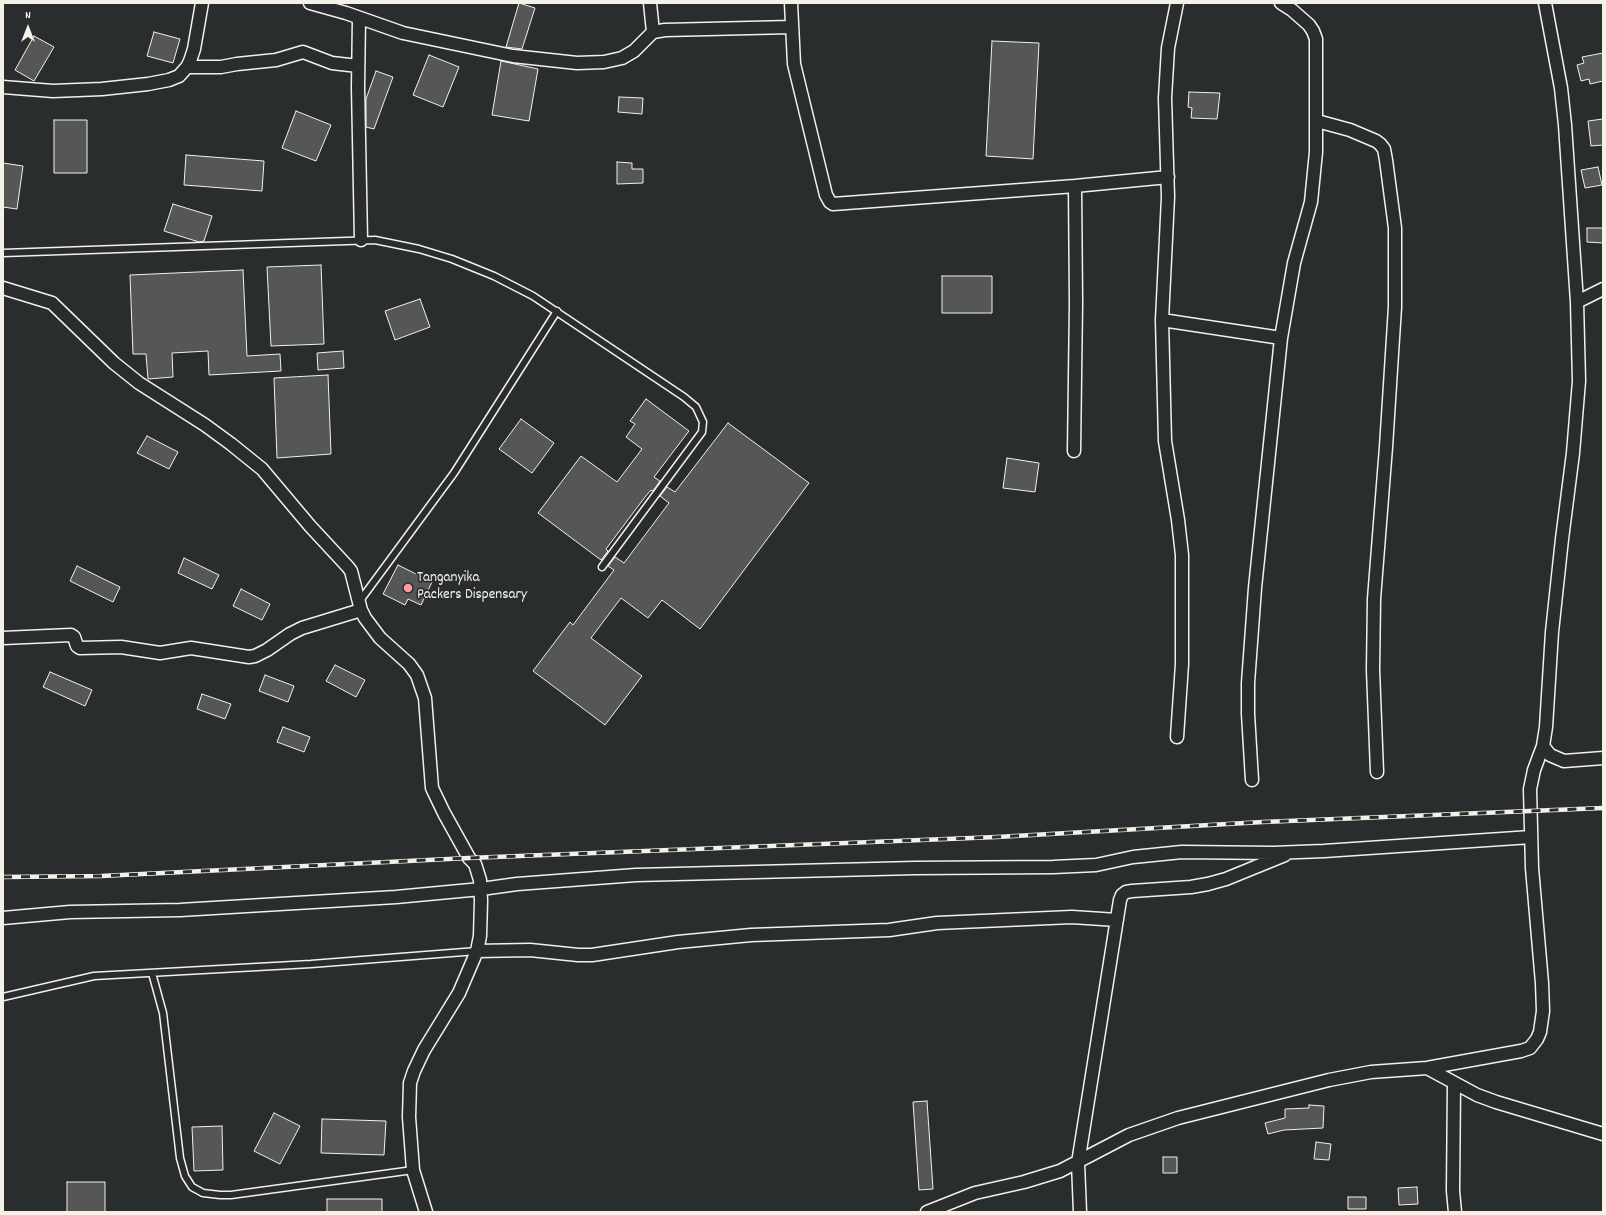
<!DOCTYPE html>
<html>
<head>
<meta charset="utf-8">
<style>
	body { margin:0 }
	#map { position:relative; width:1606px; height:1215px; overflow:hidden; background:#2a2d2e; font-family:Dekko,sans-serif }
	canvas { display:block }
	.frame { position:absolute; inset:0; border:4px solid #f4f1e8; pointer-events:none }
	.north { position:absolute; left:8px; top:8px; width:40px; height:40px; -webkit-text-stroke:3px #2a2d2e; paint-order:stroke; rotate:0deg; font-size:11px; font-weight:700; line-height:16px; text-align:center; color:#f4f1e8 }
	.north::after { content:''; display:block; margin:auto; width:14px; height:18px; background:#f4f1e8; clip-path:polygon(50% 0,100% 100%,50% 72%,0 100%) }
</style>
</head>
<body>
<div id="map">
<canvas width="1606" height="1215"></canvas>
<div class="frame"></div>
<div class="north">N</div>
</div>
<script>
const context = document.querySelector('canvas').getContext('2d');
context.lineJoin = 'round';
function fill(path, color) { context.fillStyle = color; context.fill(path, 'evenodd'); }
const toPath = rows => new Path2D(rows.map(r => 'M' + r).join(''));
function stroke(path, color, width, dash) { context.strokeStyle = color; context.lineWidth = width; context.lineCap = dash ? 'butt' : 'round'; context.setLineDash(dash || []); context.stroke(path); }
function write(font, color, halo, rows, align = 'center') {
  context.font = font + ' Dekko,sans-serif'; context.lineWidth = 3.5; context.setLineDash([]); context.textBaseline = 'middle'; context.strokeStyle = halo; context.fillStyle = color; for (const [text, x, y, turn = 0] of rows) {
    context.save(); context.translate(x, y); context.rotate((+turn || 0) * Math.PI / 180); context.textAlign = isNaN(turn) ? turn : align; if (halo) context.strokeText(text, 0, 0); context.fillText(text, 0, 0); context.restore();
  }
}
const building = toPath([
	[519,3,535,8,522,49,506,47,519,3],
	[154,32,180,39,173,63,147,56,154,32],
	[34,36,54,47,34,81,15,70,34,36],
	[992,41,1039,43,1033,159,986,156,992,41],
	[1603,53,1603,81,1590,84,1589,79,1581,81,1577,65,1584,63,1582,57,1603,53],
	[429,55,459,67,443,107,413,95,429,55],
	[501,61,538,69,529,121,492,115,501,61],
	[376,71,393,77,374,129,366,127,366,99,376,71],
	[1189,92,1220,93,1217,119,1191,118,1192,108,1188,107,1189,92],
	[619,97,643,98,642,114,618,112,619,97],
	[296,111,331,125,316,161,282,148,296,111],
	[1603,119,1603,145,1591,146,1588,121,1603,119],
	[54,120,87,120,87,173,54,173,54,120],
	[186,155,264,161,262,191,184,185,186,155],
	[617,162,632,163,632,169,643,169,643,183,617,184,617,162],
	[3,163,23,166,17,209,3,207,3,163],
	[1598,167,1602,185,1585,188,1581,170,1598,167],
	[173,204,212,216,204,241,199,242,164,231,173,204],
	[1587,228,1603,228,1603,243,1587,242,1587,228],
	[321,265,324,344,271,346,267,267,321,265],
	[243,270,247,356,280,354,281,371,209,375,208,351,172,353,173,377,148,379,146,354,133,354,130,275,243,270],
	[942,276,992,276,992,313,942,313,942,276],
	[420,299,430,327,395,340,385,311,420,299],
	[343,351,344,368,318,370,317,353,343,351],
	[328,375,331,454,277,458,274,378,328,375],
	[646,399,689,431,654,477,660,481,653,491,651,490,645,497,606,549,608,551,601,560,538,513,581,456,617,482,642,449,626,437,635,424,630,421,646,399],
	[521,419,554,443,532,473,499,449,521,419],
	[728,423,809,483,700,629,662,600,648,618,621,598,591,638,642,676,605,725,533,671,570,622,573,625,614,570,608,566,615,557,624,563,669,503,660,496,667,487,675,492,728,423],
	[147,436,178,452,169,469,137,453,147,436],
	[1007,458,1039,463,1035,492,1003,488,1007,458],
	[184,558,219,575,212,589,178,573,184,558],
	[398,565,432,582,421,605,408,599,405,605,383,594,398,565],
	[77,566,120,587,113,602,70,581,77,566],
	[241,589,270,604,262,620,233,606,241,589],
	[335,665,365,680,356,697,326,681,335,665],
	[50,672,92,690,85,706,43,687,50,672],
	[265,675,294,686,288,702,259,691,265,675],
	[202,694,231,704,225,719,197,709,202,694],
	[283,727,310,737,304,752,277,742,283,727],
	[927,1101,933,1189,919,1190,913,1102,927,1101],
	[1309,1105,1324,1106,1323,1128,1284,1130,1268,1134,1265,1123,1285,1118,1285,1109,1309,1108,1309,1105],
	[274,1113,300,1126,280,1164,254,1151,274,1113],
	[322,1119,386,1121,384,1155,321,1153,322,1119],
	[222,1126,223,1170,194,1171,192,1127,222,1126],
	[1316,1142,1331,1144,1329,1160,1314,1159,1316,1142],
	[1163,1157,1177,1157,1177,1173,1163,1173,1163,1157],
	[67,1182,105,1182,105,1212,67,1212,67,1182],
	[1417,1187,1418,1204,1399,1205,1398,1188,1417,1187],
	[1348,1197,1366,1197,1366,1209,1348,1209,1348,1197],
	[327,1199,382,1199,382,1212,327,1212,327,1199]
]);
fill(building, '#555756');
stroke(building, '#f4f1e8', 1);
const service = toPath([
	[3,253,375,240,419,249,452,259,494,276,533,296,684,397,696,407,703,422,702,432,602,567],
	[359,602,454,473,557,311],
	[152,973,163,1013,180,1158,185,1176,192,1187,203,1193,220,1195,231,1195,413,1170],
	[3,997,94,976,311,964,477,951]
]);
const minor = toPath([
	[310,3,346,13,403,33,513,56,577,63,604,62,622,58,634,51,653,32,665,30,791,27],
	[650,3,653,32],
	[791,3,794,64,826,195,830,202,833,204,1075,186,1168,177],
	[1177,3,1168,48,1165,98,1168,197,1162,320,1165,441,1178,520,1182,555,1182,664,1177,737],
	[359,18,358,87,361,240],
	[187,67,221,67,237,64,276,60,303,52,332,63,358,66],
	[3,87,53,91,102,89,148,84,169,80,179,76,187,67,190,61,194,49,202,3],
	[1317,121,1350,130,1376,141,1380,144,1384,149,1386,160,1395,228,1395,307,1386,447,1374,599,1373,670,1377,772],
	[3,288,52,303,114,363,139,383,205,425,231,444,262,469,310,526,348,567,351,571,361,610,365,618,380,638,409,664,417,675,425,698,432,788,444,813,469,858,475,864,480,880,481,901,480,936,477,951,459,993,424,1050,414,1071,410,1083,409,1117,413,1170,426,1212],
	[1577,302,1603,289],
	[1162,320,1281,338],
	[1074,451,1076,303,1075,186],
	[3,638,71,635,74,637,77,646,80,648,121,647,160,653,191,648,249,657,255,656,267,650,290,634,302,628,361,610],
	[1543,746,1550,755,1564,761,1603,758],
	[1252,780,1248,714,1248,683,1255,588,1281,338,1294,263,1311,202,1316,152,1316,39,1313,31,1309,25,1292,10,1281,3],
	[3,918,70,912,180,910,396,897,481,889,517,884,636,875,915,868,1053,867,1096,865,1133,857,1182,852,1273,853,1324,851,1531,837],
	[477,951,530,950,578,955,592,955,678,942,751,935,889,930,937,923,1072,917,1117,920],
	[1427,1068,1477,1095,1496,1102,1603,1134],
	[1454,1083,1453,1191,1455,1212],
	[927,1212,975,1193,1024,1182,1060,1171,1129,1135,1178,1118,1329,1080,1371,1072,1427,1068,1521,1051,1530,1048,1537,1039,1540,1032,1543,1011,1542,983,1532,868,1530,789,1534,770,1543,746,1546,727,1552,632,1562,539,1573,453,1579,381,1577,302,1565,125,1561,88,1545,3],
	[1080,1212,1078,1163,1120,900,1122,895,1126,892,1132,891,1191,887,1208,884,1226,879,1285,855]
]);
stroke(service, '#f4f1e8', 9);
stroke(minor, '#f4f1e8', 15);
stroke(service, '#2a2d2e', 6);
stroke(minor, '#2a2d2e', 12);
const rail = toPath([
	[3,877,101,876,469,858,997,837,1263,822,1603,808]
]);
stroke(rail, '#f4f1e8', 4.5);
stroke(rail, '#2a2d2e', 3, [9]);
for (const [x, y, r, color] of [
	[408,588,5,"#ff9aa2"]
]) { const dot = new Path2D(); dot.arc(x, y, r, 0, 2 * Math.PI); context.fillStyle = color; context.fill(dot); stroke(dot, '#2a2d2e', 1.5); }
write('15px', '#f4f1e8', '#2a2d2e', [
	["Tanganyika",417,579],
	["Packers Dispensary",417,596]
], 'left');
</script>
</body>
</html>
